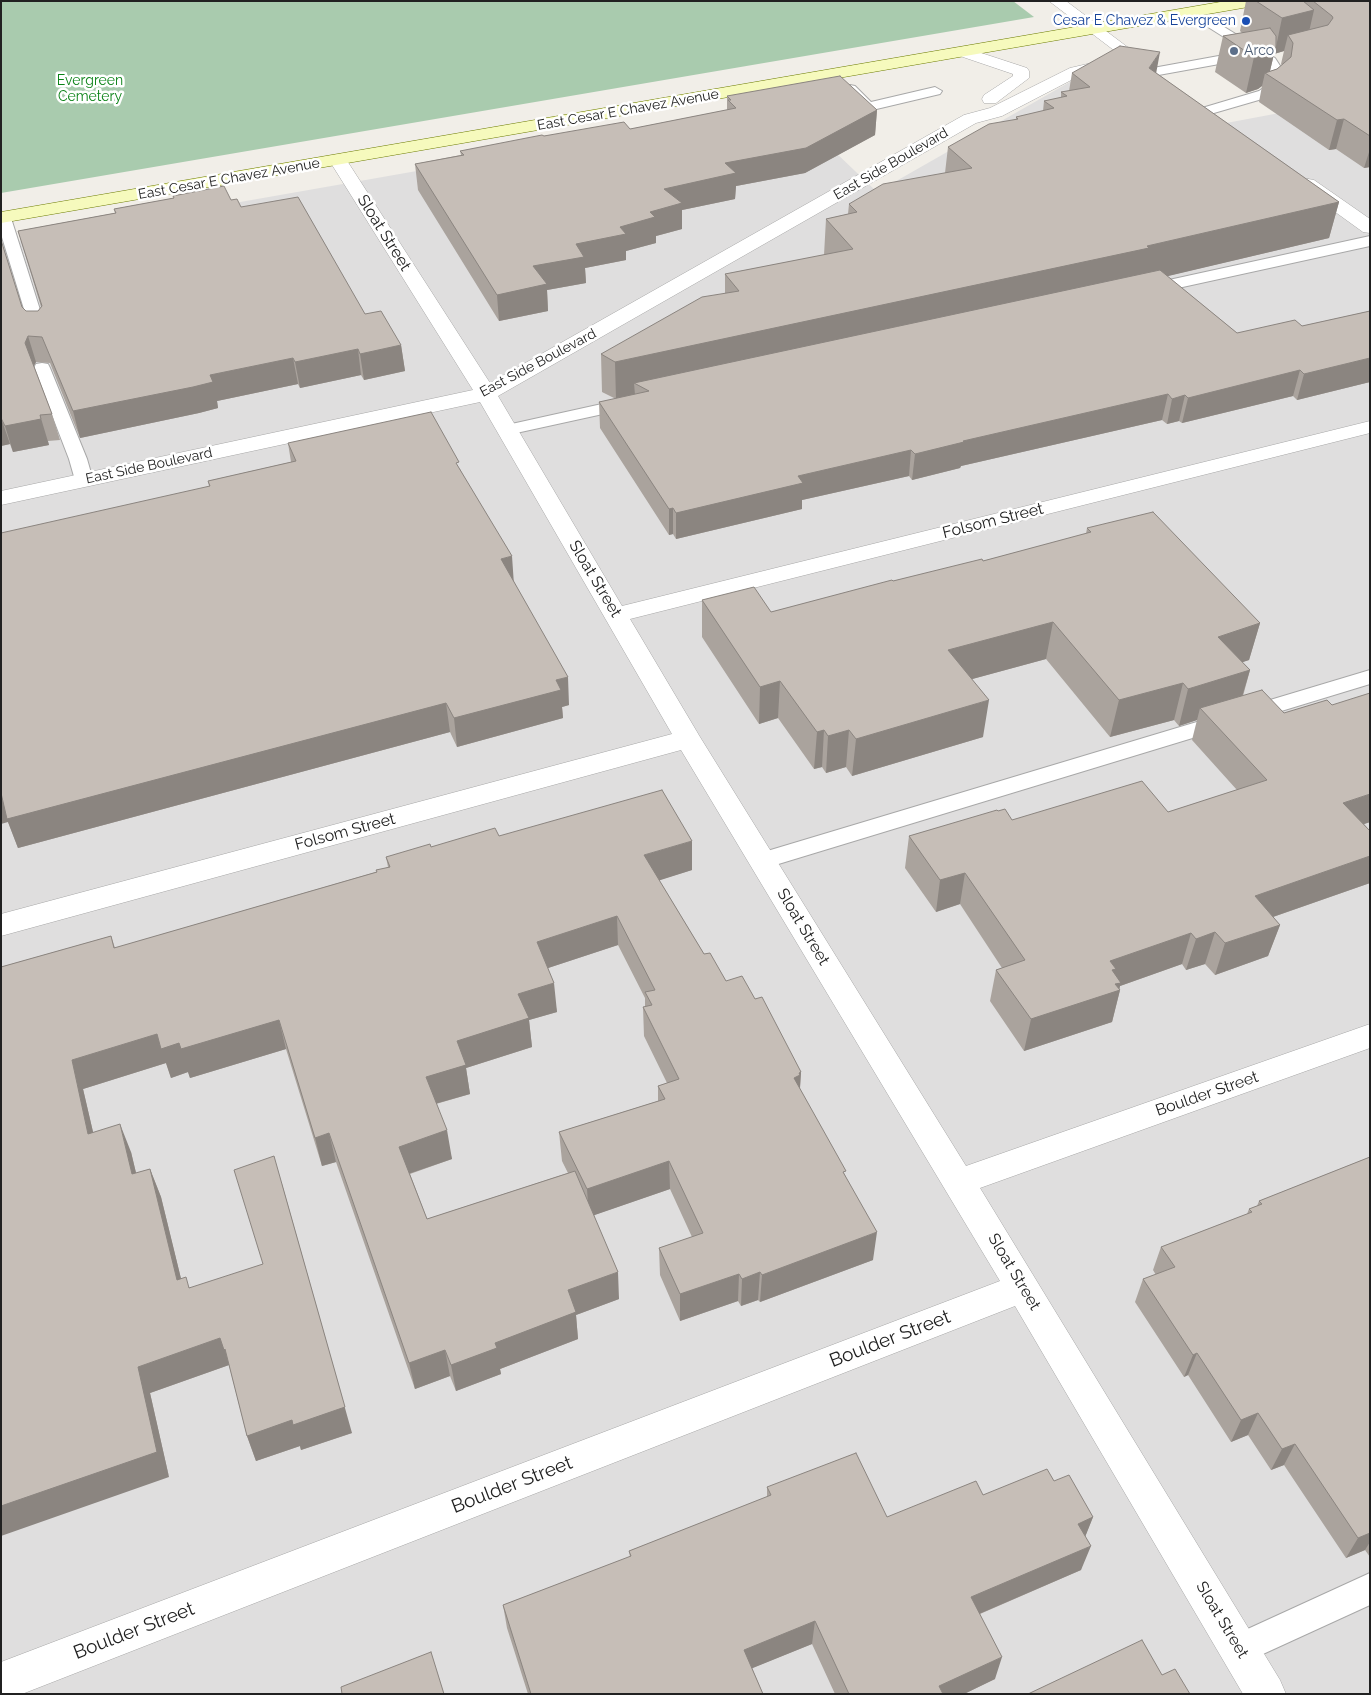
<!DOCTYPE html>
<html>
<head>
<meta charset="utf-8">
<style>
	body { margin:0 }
	#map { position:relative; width:1371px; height:1695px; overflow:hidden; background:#f1eee8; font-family:Raleway,sans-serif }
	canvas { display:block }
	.frame { position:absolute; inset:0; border:2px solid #212121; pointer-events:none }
</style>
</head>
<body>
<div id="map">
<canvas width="1371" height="1695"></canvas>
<div class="frame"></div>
</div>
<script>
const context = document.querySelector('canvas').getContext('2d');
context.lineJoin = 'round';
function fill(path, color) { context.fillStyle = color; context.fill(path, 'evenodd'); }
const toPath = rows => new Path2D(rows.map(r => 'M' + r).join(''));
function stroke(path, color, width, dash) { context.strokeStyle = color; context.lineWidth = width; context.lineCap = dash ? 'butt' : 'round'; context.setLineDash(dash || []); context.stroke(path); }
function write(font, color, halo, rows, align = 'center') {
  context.font = font + ' Raleway,sans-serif'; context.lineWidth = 5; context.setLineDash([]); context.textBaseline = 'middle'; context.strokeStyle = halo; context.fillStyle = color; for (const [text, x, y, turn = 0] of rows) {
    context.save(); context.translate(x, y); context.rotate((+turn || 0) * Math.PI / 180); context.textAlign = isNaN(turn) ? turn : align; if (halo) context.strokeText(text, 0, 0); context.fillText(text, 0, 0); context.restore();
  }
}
fill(toPath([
	[1075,79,1205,127,1370,96,1370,1694,1,1694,1,244,787,106,877,192]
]), '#dfdede');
fill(toPath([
	[1,1,1013,1,1034,17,1,193]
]), '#a9cbae');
const service = toPath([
	[1193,8,1275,58,1284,72,1281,88,1269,97,1207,115,1202,114,1200,111,1202,108,1259,91,1269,84,1270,72,1265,64,1253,56,1247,59,1153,76,1148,75,1146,72,1148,69,1153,68,1246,51,1189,15,1187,12,1193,8],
	[850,85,855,86,871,102,935,87,942,91,940,94,868,111,863,110,843,89,850,85],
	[1,214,9,215,11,218,47,332,45,335,33,335,31,332,1,234,1,214],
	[1370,236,1370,246,1146,295,1140,293,1138,290,1140,287,1146,285,1370,236],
	[42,363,48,364,50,368,87,459,93,480,90,484,84,485,78,484,75,480,69,459,34,368,36,364,42,363],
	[629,398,635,399,638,403,635,407,507,435,501,434,498,430,501,426,507,425,629,398],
	[1370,670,1370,684,762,869,754,867,751,861,754,855,1370,670],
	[1370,1573,1370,1605,1239,1665,1228,1660,1223,1649,1228,1638,1370,1573]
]);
const minor = toPath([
	[963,47,1027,68,1029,71,1029,78,996,103,984,103,982,99,984,95,1013,76,1013,74,957,55,955,52,957,49,963,47],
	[1109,59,1115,61,1117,64,1115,67,1081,75,1002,116,976,123,498,396,622,606,1370,421,1370,433,630,619,700,737,966,1166,1370,1024,1370,1048,980,1188,1280,1680,1286,1694,1243,1694,1015,1306,22,1694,1,1694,1,1662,1000,1281,681,750,1,936,1,914,672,734,480,402,1,505,1,491,473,390,329,160,332,156,338,155,344,156,490,383,964,115,990,108,1070,68,1109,59]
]);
const tertiary = toPath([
	[1049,1,1066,1,1158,70,1156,73,1144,73,1049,1],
	[1308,179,1314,180,1370,219,1370,233,1363,232,1302,188,1299,184,1302,180,1308,179]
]);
const secondary = toPath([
	[1226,1,1261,1,1259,4,1254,6,1,223,1,212,1226,1]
]);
stroke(service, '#a8a8a8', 2);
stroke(minor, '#a8a8a8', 1);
stroke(tertiary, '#a8a8a8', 1);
stroke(secondary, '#6d7c04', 1);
fill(service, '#fff');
fill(minor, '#fff');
fill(tertiary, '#fff');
fill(secondary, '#f6fabd');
fill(toPath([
	[1246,1,1370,1,1370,167,1364,168,1336,149,1329,150,1259,102,1262,86,1258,89,1246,93,1215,72,1223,36,1242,33,1240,31],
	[1284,51,1281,64,1282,65,1277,69,1270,71,1274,54],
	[1072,73,1156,73,1339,202,1329,238,1167,276,1237,333,1302,326,1370,311,1370,382,1297,400,1293,396,1182,423,1179,421,1167,424,1162,420,961,466,960,468,912,480,909,476,802,500,802,509,676,539,673,534,669,535,600,428,599,402,616,399,602,392,601,354,725,293,725,274,824,255,826,219,848,214,849,204,945,173,948,147,1016,119,1016,117,1043,111,1044,101,1061,98,1061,92,1069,91],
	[727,96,877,110,875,135,805,173,736,186,735,199,682,210,682,229,656,236,656,243,626,251,626,260,585,268,586,283,547,290,548,311,499,321,418,190,415,164,461,155,460,151,544,136,630,129,727,110],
	[173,196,231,200,241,207,401,345,405,371,364,380,361,375,300,388,298,384,217,401,218,408,199,413,80,438,50,363,36,362,34,366,52,414,60,440,48,441,49,445,13,452,10,444,1,446,1,240,22,307,26,311,38,311,41,307,18,231,115,213,114,209,174,198],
	[288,443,460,469,514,582,569,705,562,707,563,718,457,747,450,732,18,848,8,822,209,486,208,481,291,462],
	[1087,528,1260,623,1249,660,1242,662,1250,670,1243,696,1370,822,1364,824,1370,831,1370,883,1273,917,1280,925,1268,956,1215,975,1205,964,1186,970,1182,964,1120,986,1119,989,1120,990,1112,1022,1024,1051,990,1001,996,970,1002,968,960,904,936,912,905,868,909,836,998,811,1012,820,1168,812,1237,790,1192,740,1197,720,1179,726,1174,720,1110,737,1046,659,972,679,983,737,852,776,846,767,826,773,822,767,814,769,778,718,759,724,702,637,702,600,771,612,893,581,983,561,1086,534],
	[499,836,692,870,659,880,704,954,726,981,755,999,801,1072,800,1089,845,1175,873,1260,760,1302,758,1300,741,1306,738,1301,680,1321,660,1275,659,1248,692,1237,670,1189,594,1215,619,1299,576,1315,578,1339,500,1369,501,1374,456,1391,450,1376,415,1389,336,1162,322,1166,286,1049,190,1078,188,1072,171,1078,166,1063,83,1089,93,1132,131,1152,136,1173,150,1169,161,1197,181,1279,190,1288,352,1433,301,1450,300,1446,256,1461,247,1436,229,1365,150,1393,169,1477,1,967,111,936,115,948,376,872,388,867,386,857,431,847],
	[618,945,645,998,645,1007,643,1007,644,1036,667,1083,658,1086,658,1101,559,1132,562,1161,568,1173,427,1219,410,1174,452,1159,436,1104,470,1094,466,1068,532,1047,529,1020,557,1012,548,968],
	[1370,1157,1370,1557,1365,1550,1346,1558,1284,1465,1271,1470,1248,1435,1231,1442,1188,1375,1184,1377,1135,1302,1143,1279,1156,1275,1153,1270,1161,1247,1247,1214,1249,1209,1257,1206,1259,1201],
	[1054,1481,1093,1517,1085,1537,1081,1570,980,1614,995,1679,964,1694,835,1694,812,1644,752,1668,763,1694,528,1694,507,1628,503,1605,630,1557,629,1551,767,1497,767,1487,887,1517,983,1495]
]), '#aaa39d');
fill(toPath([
	[1314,10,1306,45,1293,43,1288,35,1284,51,1274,54,1269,75,1265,73,1262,86,1258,89,1246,93,1254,57,1276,47,1282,18],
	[1160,52,1154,85,1149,68],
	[877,110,875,135,805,173,736,186,735,199,682,210,682,229,656,236,656,243,626,251,626,260,585,268,586,283,547,290,548,311,499,321,497,295,533,266,576,244,650,212,664,189,725,163],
	[1344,119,1336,149,1329,150,1337,120],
	[1370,149,1370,167,1364,168],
	[1339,202,1329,238,1143,282,649,391,634,383,635,395,616,399,615,362,1147,246],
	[28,336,36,362,32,369,25,343],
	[401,345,405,371,364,380,360,354],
	[358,349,361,375,300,388,295,362],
	[293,358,298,384,217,401,218,408,199,413,80,438,73,411,210,375],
	[1370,358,1370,382,1297,400,1304,374],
	[1300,370,1293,396,1182,423,1188,398],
	[1168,394,1162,420,961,466,960,468,912,480,915,454,963,441],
	[1185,395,1179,421,1167,424,1172,399],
	[40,415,49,445,13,452,5,426],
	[1,418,10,444,1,446],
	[911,450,909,476,802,500,802,509,676,539,676,513,798,476],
	[673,508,673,534,669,535,669,509],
	[512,556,514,585,501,559],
	[1053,622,1046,659,943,687,948,650],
	[1260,623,1249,660,1208,674,1218,637],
	[1250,670,1239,707,1200,708,1197,720,1179,726,1188,689],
	[568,677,569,705,562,707,563,718,457,747,454,718,556,680],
	[780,681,778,718,759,724,760,687],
	[1183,683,1174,720,1110,737,1119,700],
	[989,700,983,737,852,776,856,739],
	[446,703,450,732,18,848,8,822,1,824,1,793],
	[824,730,822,767,814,769,817,732],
	[849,730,846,767,826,773,828,736],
	[1370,794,1370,822,1332,835,1343,803],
	[692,841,692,870,645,885,644,855],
	[1370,856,1370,883,1244,927,1255,896],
	[965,873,960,904,936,912,940,880],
	[617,916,618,945,539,971,537,942],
	[1280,925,1268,956,1215,975,1225,943],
	[1215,932,1205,964,1186,970,1196,939],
	[1191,933,1182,964,1120,986,1119,991,1120,990,1112,1022,1024,1051,1031,1019,1110,961],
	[554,983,557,1012,529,1020,532,1047,466,1068,470,1094,431,1105,426,1077,457,1041,518,994],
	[279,1020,286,1049,190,1078,188,1072,171,1078,166,1063,83,1089,100,1162,88,1134,72,1060,157,1034,179,1043],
	[801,1072,799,1101,794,1078,799,1073],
	[120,1124,131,1152,143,1202,132,1174],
	[447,1130,452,1159,405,1175,399,1147],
	[329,1133,336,1162,322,1166,315,1138],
	[669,1161,670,1189,589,1217,587,1189],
	[150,1169,161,1197,188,1307,177,1280],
	[282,1184,352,1433,301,1450,300,1446,256,1461,247,1436],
	[877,1232,873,1260,760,1302,762,1275],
	[618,1272,619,1299,576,1315,578,1339,500,1369,501,1374,456,1391,451,1365,495,1343,568,1290],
	[760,1272,758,1300,741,1306,742,1279],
	[739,1274,738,1301,680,1321,680,1294],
	[220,1338,225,1349,229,1365,150,1393,169,1477,1,1536,1,1506,138,1367],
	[445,1350,450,1376,415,1389,409,1363],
	[1197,1353,1188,1375,1184,1377,1193,1355],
	[1258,1413,1248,1435,1231,1442,1241,1420],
	[1295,1444,1284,1465,1271,1470,1282,1449],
	[1093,1517,1083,1542,1078,1524],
	[1370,1533,1370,1542,1365,1550,1346,1558,1358,1538],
	[1091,1546,1081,1570,965,1620,971,1597],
	[815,1621,812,1644,743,1672,744,1650],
	[1002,1657,995,1679,964,1694,937,1694,939,1686]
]), '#8b8580');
const building = toPath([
	[1256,1,1303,1,1314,10,1282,18,1256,1],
	[1313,1,1370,1,1370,136,1344,119,1337,120,1265,73,1277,69,1291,57,1293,43,1288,35,1328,25,1333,18,1332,16,1313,1],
	[1270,28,1276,36,1276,47,1266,53,1254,57,1223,36,1270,28],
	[1120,46,1160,52,1149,68,1339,202,1147,246,1149,248,615,362,601,354,702,297,739,291,725,274,853,249,826,219,857,212,849,204,883,184,972,168,948,147,989,124,1018,119,1016,117,1054,108,1044,101,1067,96,1061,92,1090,87,1072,73,1120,46],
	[840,76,877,110,806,148,725,163,736,173,664,189,682,203,650,212,655,217,620,227,626,234,576,244,584,257,533,266,547,284,497,295,415,164,464,155,460,151,542,135,544,136,624,122,630,129,736,108,728,100,731,100,727,96,840,76],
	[224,186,231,200,237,199,241,207,298,197,365,314,381,311,401,345,360,354,358,349,295,362,293,358,210,375,213,382,193,387,73,411,42,337,28,336,25,343,52,414,40,415,41,419,5,426,1,418,1,240,22,307,26,311,38,311,42,306,18,231,116,213,114,209,174,198,173,196,224,186],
	[1160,270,1237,333,1295,320,1302,326,1370,311,1370,358,1304,374,1300,370,1188,398,1185,395,1172,399,1168,394,963,441,964,442,915,454,911,450,798,476,803,483,676,513,673,508,669,509,599,402,649,391,634,383,1160,270],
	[431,412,459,462,456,463,512,556,501,559,568,677,556,680,561,690,454,718,446,703,7,819,1,793,1,533,210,486,208,481,296,461,288,443,431,412],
	[1153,512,1260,623,1218,637,1250,670,1188,689,1183,683,1119,700,1053,622,948,650,989,700,856,739,849,730,828,736,824,730,817,732,780,681,760,687,702,600,754,587,771,612,892,580,893,581,982,559,983,561,1091,532,1087,528,1153,512],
	[1262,690,1284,713,1327,700,1332,705,1370,693,1370,794,1343,803,1370,831,1370,856,1255,896,1280,925,1225,943,1215,932,1196,939,1191,933,1110,961,1116,969,1112,970,1121,983,1115,984,1120,990,1031,1019,996,970,1025,960,965,873,940,880,909,836,997,810,998,811,1005,809,1012,820,1142,781,1168,812,1267,780,1200,708,1262,690],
	[662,790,692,841,644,855,704,954,710,953,726,981,742,976,755,999,762,997,801,1072,799,1073,800,1075,794,1078,846,1171,843,1172,877,1232,762,1275,760,1272,742,1279,739,1274,680,1294,659,1248,703,1233,669,1161,587,1189,559,1132,665,1099,658,1086,679,1079,643,1007,652,1005,645,992,655,990,617,916,537,942,554,983,518,994,529,1018,457,1041,466,1065,426,1077,447,1130,399,1147,427,1219,575,1171,618,1272,568,1290,576,1312,495,1343,497,1348,451,1365,445,1350,409,1363,329,1133,315,1138,279,1020,181,1049,179,1043,161,1049,157,1034,72,1060,88,1134,120,1124,132,1174,150,1169,177,1280,186,1277,189,1288,263,1264,234,1170,274,1156,345,1407,293,1425,292,1420,247,1436,225,1349,224,1350,220,1338,138,1367,157,1452,1,1506,1,967,111,936,114,948,377,872,376,870,390,867,386,857,430,844,431,847,495,828,499,836,662,790],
	[1370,1157,1370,1533,1358,1538,1295,1444,1282,1449,1258,1413,1241,1420,1197,1353,1193,1355,1143,1279,1175,1267,1161,1247,1252,1212,1249,1209,1262,1204,1259,1201,1370,1157],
	[856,1453,887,1517,976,1481,983,1495,1047,1469,1054,1481,1069,1475,1093,1517,1078,1524,1091,1546,971,1597,1002,1657,939,1686,943,1694,849,1694,815,1621,744,1650,763,1694,531,1694,503,1605,631,1556,629,1551,771,1495,767,1487,856,1453],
	[1142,1640,1162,1675,1175,1669,1190,1694,1028,1694,1142,1640],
	[431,1652,444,1694,342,1694,341,1687,431,1652]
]);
fill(building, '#c6beb7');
stroke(building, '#8b8580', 1);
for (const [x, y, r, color] of [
	[1246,21,5,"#1a4fb4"],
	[1234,51,5,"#5c6f8a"]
]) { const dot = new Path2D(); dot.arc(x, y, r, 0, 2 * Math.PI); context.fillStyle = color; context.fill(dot); stroke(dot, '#fff', 2); }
write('14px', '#164399', '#fff', [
	["Cesar E Chavez & Evergreen",1236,21]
], 'right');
write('14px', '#4e5e75', '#fff', [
	["Arco",1244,51]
], 'left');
write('14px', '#0b8317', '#fff', [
	["Evergreen",90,81],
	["Cemetery",90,97]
]);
write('14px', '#212121', '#fff', [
	["East Cesar E Chavez Avenue",628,110,-10],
	["East Side Boulevard",891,164,-30],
	["East Cesar E Chavez Avenue",229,179,-10],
	["East Side Boulevard",538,363,-28],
	["East Side Boulevard",149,466,-12]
]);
write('16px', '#212121', '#fff', [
	["Sloat Street",384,233,58],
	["Folsom Street",993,521,-14],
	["Sloat Street",595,579,59],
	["Folsom Street",345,832,-15],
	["Sloat Street",803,927,59],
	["Boulder Street",1207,1094,-19],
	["Sloat Street",1014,1272,59],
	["Sloat Street",1222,1620,59]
]);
write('19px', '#212121', '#fff', [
	["Boulder Street",890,1339,-21],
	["Boulder Street",512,1485,-21],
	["Boulder Street",134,1631,-21]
]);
</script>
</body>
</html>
